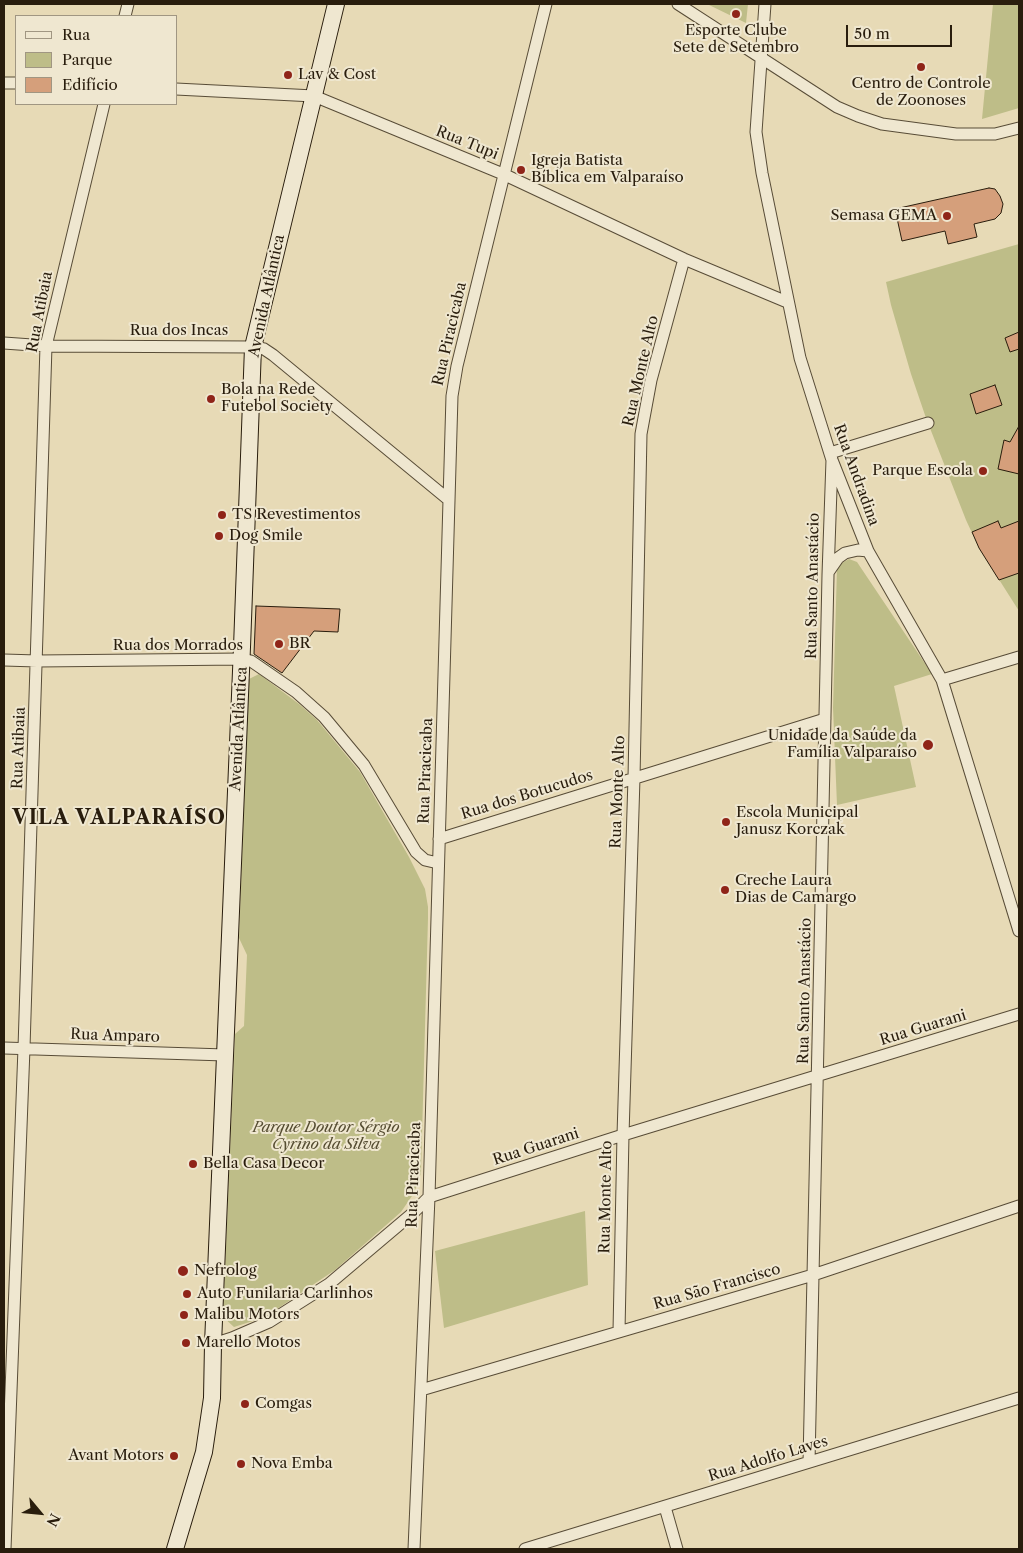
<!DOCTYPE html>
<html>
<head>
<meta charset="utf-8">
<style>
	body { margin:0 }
	#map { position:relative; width:1023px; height:1553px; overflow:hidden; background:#e7dab6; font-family:"Libre Caslon Text",serif }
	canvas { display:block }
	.frame { position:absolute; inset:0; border:5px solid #291d0d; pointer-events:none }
	.legend { position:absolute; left:15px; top:15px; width:162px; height:90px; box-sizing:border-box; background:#efe7d0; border:1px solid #a09682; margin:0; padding:6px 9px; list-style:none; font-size:15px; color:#291d0d }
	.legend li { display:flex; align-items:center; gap:10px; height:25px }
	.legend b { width:25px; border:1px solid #a09682 }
	.north { position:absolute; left:15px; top:1488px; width:50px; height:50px; -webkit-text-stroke:4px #efe7d0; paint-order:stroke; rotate:118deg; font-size:14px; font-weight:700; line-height:20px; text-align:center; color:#291d0d }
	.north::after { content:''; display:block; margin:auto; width:18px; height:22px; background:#291d0d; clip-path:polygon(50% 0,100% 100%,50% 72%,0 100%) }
	.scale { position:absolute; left:846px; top:25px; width:106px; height:22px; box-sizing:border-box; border:2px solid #291d0d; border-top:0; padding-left:6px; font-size:15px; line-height:18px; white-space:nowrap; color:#291d0d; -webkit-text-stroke:4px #efe7d0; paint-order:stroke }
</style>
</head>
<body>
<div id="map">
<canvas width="1023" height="1553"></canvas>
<div class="frame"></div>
<ul class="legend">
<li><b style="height:6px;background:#efe7d0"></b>Rua</li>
<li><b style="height:14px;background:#bebd88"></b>Parque</li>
<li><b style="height:14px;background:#d59f7b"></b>Edifício</li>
</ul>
<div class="north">N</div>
<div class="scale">50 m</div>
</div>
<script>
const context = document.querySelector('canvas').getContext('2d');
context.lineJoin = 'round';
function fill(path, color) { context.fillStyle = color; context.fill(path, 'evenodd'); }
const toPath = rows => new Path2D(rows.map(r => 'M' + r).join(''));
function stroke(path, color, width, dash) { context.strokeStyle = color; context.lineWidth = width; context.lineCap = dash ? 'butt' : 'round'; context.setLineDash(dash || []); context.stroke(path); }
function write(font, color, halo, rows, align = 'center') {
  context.font = font + ' "Libre Caslon Text",serif'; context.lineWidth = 4; context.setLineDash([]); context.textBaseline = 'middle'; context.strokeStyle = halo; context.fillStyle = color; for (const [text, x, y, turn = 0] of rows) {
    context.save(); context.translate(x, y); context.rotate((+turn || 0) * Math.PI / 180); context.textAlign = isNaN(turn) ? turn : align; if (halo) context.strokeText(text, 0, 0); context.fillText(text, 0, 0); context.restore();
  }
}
fill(toPath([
	[707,4,748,4,746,23],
	[993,4,1019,4,1019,108,982,119],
	[1019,244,1019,611,979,548,966,520,926,418,911,374,891,305,886,282],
	[849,559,857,562,932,674,894,686,916,787,837,805,833,708,837,568,840,564],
	[259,674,299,704,317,720,360,772,409,857,425,889,428,907,428,918,421,1173,414,1193,401,1212,335,1270,280,1307,256,1320,234,1327,223,1317,235,1034,244,1026,247,955,239,938,249,679],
	[585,1211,588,1285,444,1328,435,1251]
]), '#bebd88');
const building = toPath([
	[989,188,995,189,1000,196,1003,204,1001,213,995,219,974,224,977,237,948,244,945,231,902,241,895,209,989,188],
	[1019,332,1019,349,1010,352,1005,338,1019,332],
	[995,385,1002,405,976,414,970,394,995,385],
	[1019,426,1019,474,998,469,1004,440,1010,442,1019,426],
	[998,521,1001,528,1019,521,1019,573,999,580,979,548,972,532,998,521],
	[256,606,340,609,338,632,314,631,282,673,254,654,256,606]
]);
fill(building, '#d59f7b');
stroke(building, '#291d0d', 1);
const street = toPath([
	[678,4,837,107,858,116,882,124,956,134,995,134,1019,128],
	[765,4,756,132,762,173,800,358,832,460,868,551,942,680,1019,931],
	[125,16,128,4],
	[4,83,16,83],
	[176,89,314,96,503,174,684,259,787,302],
	[4,343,46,346,253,347,264,349,273,355,449,500],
	[830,453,928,423],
	[829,571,838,558,845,553,858,550,868,551],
	[4,660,37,661,242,659,251,661,296,692,324,717,364,765,416,852,425,860,438,863],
	[942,680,1019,657],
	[439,839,825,719],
	[4,1048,225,1055],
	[619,1331,623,1135,634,778,641,434,651,380,684,259],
	[213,1344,232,1338,269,1322,329,1284,413,1213,429,1197,623,1135,1019,1014],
	[421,1390,813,1275,1019,1206],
	[809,1462,828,575,832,460],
	[665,1507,677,1549],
	[5,1549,24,1048,46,346,104,104],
	[414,1549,429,1197,452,396,457,366,546,4],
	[525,1549,1019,1398]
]);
const secondary = toPath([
	[175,1549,204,1452,212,1398,213,1344,242,647,253,347,336,4]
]);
stroke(street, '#584c37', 13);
stroke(secondary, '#291d0d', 18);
stroke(street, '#efe7d0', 11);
stroke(secondary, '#efe7d0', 16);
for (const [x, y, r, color] of [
	[736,14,5,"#8f2418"],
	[921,67,5,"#8f2418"],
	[288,75,5,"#8f2418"],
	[521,170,5,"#8f2418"],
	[947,216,5,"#8f2418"],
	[211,399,5,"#8f2418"],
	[983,471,5,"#8f2418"],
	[222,515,5,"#8f2418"],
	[219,536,5,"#8f2418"],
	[279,644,5,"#8f2418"],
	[928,745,6,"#8f2418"],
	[726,822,5,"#8f2418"],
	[725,890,5,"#8f2418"],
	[193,1164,5,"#8f2418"],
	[183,1271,6,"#8f2418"],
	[187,1294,5,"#8f2418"],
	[184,1315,5,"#8f2418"],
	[186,1343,5,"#8f2418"],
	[245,1404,5,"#8f2418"],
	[174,1456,5,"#8f2418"],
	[241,1464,5,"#8f2418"]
]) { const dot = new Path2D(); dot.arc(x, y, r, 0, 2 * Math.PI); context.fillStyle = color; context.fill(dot); stroke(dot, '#efe7d0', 2); }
write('15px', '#291d0d', '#efe7d0', [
	["Esporte Clube",736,31,"center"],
	["Sete de Setembro",736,48,"center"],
	["Lav & Cost",298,75],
	["Centro de Controle",921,84,"center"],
	["de Zoonoses",921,101,"center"],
	["Igreja Batista",531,161],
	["Bíblica em Valparaíso",531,178],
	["Semasa GEMA",937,216,"right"],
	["Bola na Rede",221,390],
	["Futebol Society",221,407],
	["Parque Escola",973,471,"right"],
	["TS Revestimentos",232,515],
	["Dog Smile",229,536],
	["BR",289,644],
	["Unidade da Saúde da",917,736,"right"],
	["Família Valparaíso",917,753,"right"],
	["Escola Municipal",736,813],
	["Janusz Korczak",736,830],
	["Creche Laura",735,881],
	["Dias de Camargo",735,898],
	["Bella Casa Decor",203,1164],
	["Nefrolog",194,1271],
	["Auto Funilaria Carlinhos",197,1294],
	["Malibu Motors",194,1315],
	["Marello Motos",196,1343],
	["Comgas",255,1404],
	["Avant Motors",164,1456,"right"],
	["Nova Emba",251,1464]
], 'left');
write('15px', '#291d0d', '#efe7d0', [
	["Rua Tupi",467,143,22],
	["Avenida Atlântica",267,296,-78],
	["Rua Atibaia",40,312,-79],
	["Rua dos Incas",179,331],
	["Rua Piracicaba",450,334,-77],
	["Rua Monte Alto",641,371,-77],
	["Rua Andradina",856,475,70],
	["Rua Santo Anastácio",813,586,-89],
	["Rua dos Morrados",178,646],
	["Avenida Atlântica",239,729,-87],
	["Rua Atibaia",19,748,-88],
	["Rua Piracicaba",426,771,-88],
	["Rua Monte Alto",618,792,-88],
	["Rua dos Botucudos",527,795,-17],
	["Rua Santo Anastácio",805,991,-89],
	["Rua Guarani",923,1028,-17],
	["Rua Amparo",115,1036,2],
	["Rua Guarani",536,1147,-18],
	["Rua Piracicaba",414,1175,-88],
	["Rua Monte Alto",606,1197,-89],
	["Rua São Francisco",717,1287,-16],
	["Rua Adolfo Laves",768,1459,-17]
]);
write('italic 15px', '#564d32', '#efe7d0', [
	["Parque Doutor Sérgio",326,1128],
	["Cyrino da Silva",326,1145]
]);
context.letterSpacing = '1px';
write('bold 20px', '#291d0d', '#efe7d0', [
	["VILA VALPARAÍSO",119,818]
]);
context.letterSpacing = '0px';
</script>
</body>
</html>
